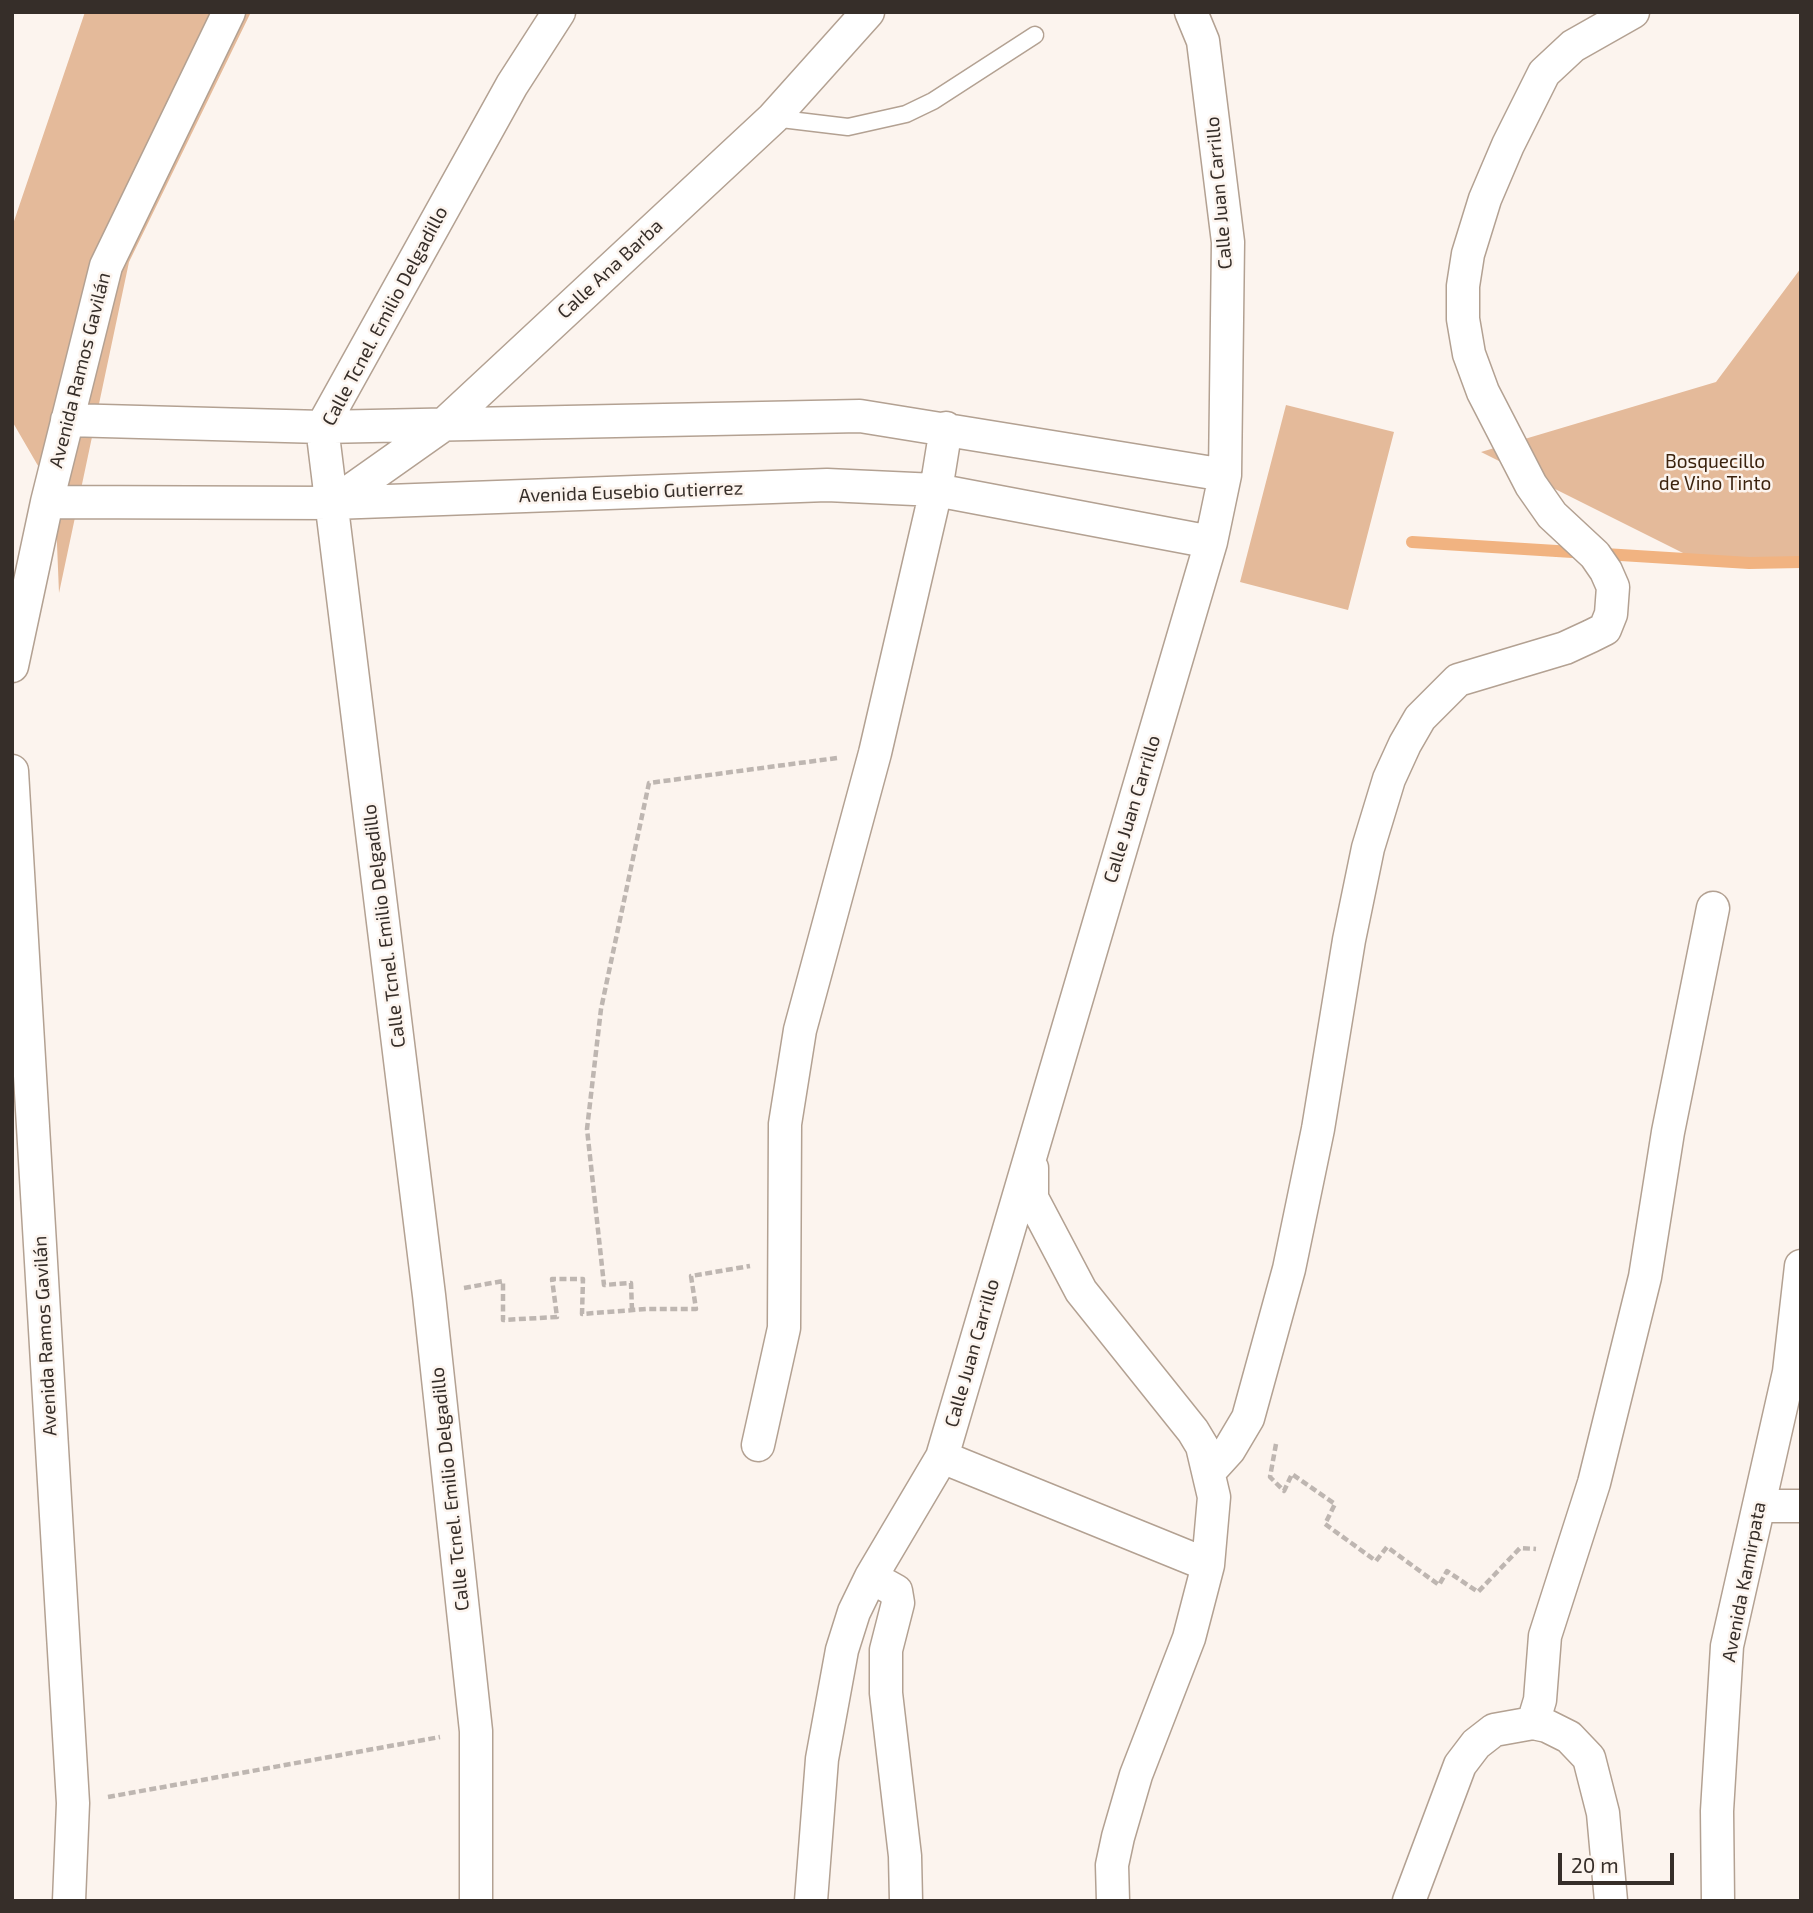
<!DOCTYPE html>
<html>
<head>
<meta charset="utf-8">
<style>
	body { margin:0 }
	#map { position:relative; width:1813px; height:1913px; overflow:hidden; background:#fcf4ee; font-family:"Exo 2",sans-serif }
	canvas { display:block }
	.frame { position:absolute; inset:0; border:14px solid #362e29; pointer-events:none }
	.scale { position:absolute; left:1558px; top:1853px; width:116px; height:32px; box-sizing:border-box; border:4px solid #362e29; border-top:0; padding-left:9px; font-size:21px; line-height:24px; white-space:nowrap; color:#362e29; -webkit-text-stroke:5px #fcf4ee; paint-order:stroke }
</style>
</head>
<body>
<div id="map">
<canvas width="1813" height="1913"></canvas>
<div class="frame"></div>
<div class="scale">20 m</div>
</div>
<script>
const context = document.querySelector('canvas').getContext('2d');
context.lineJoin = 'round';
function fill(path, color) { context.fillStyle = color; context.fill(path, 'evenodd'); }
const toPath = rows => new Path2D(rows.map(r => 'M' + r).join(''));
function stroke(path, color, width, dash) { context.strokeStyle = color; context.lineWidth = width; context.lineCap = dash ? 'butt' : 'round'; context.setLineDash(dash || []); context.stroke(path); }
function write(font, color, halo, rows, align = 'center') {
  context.font = font + ' "Exo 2",sans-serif'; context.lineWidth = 5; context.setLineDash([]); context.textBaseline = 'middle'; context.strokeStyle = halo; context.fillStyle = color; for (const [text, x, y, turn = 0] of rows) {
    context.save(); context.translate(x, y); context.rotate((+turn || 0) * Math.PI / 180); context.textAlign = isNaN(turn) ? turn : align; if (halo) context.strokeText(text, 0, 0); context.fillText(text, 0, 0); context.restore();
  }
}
fill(toPath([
	[85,12,251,12,129,262,59,593,55,495,12,421,12,227],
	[1801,268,1801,557,1697,560,1481,452,1716,382],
	[1286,405,1394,432,1348,610,1240,582]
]), '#e4ba9a');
stroke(toPath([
	[1412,542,1749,563,1801,562]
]), '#f1b381', 12);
const lane = toPath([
	[773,118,848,127,906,114,933,101,1035,35]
]);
const street = toPath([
	[67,420,322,427,860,416,1225,475],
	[47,502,333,503,827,485,936,490,1211,542],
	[333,503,442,426,773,118,868,12],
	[12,666,47,502,106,266,229,12],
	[12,771,73,1803,69,1901],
	[1032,1168,1032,1198,1081,1291,1193,1431,1202,1446,1214,1497,1208,1565,1189,1638,1136,1775,1118,1837,1112,1865,1113,1901],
	[758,1445,784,1328,785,1124,800,1030,875,753,936,490,946,428],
	[942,1457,1208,1565],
	[1209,1472,1229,1450,1248,1418,1289,1269,1318,1129,1349,940,1368,848,1389,779,1405,744,1420,718,1458,680,1565,648,1591,636,1605,629,1611,614,1613,587,1606,571,1595,555,1552,515,1531,485,1483,392,1469,354,1463,319,1463,286,1468,254,1485,199,1508,145,1544,73,1573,46,1633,12],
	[1759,1506,1801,1506],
	[871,1577,896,1591,898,1603,886,1650,886,1693,905,1856,906,1901],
	[1533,1723,1540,1700,1545,1636,1594,1483,1645,1277,1668,1132,1713,908],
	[476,1901,476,1731,429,1295,322,427,512,85,559,12],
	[811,1901,822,1759,842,1650,854,1612,871,1577,942,1457,1211,542,1225,475,1228,242,1203,41,1191,12],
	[1409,1901,1460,1765,1476,1744,1494,1730,1533,1723,1547,1726,1569,1737,1589,1758,1603,1813,1611,1901],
	[1718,1901,1717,1811,1727,1646,1789,1372,1801,1266]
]);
stroke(lane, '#b3a192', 19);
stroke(street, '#b3a192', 35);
stroke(toPath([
	[464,1288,503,1281,503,1320,557,1317,552,1279,583,1279,582,1314,646,1309,696,1309,691,1276,750,1266],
	[632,1310,631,1283,604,1285,587,1129,601,1009,649,783,837,758],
	[1276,1444,1270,1477,1284,1491,1292,1474,1335,1504,1325,1524,1376,1561,1387,1547,1439,1585,1447,1571,1478,1592,1520,1548,1536,1549],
	[108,1797,440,1737]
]), '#beb6b1', 4.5, [7, 3.5]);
stroke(lane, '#fff', 16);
stroke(street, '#fff', 32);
write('19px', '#362e29', '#fcf4ee', [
	["Calle Juan Carrillo",1219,193,-95],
	["Calle Ana Barba",610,269,-43],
	["Calle Tcnel. Emilio Delgadillo",385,316,-62],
	["Avenida Ramos Gavilán",80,370,-76],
	["Avenida Eusebio Gutierrez",631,492,-2],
	["Calle Juan Carrillo",1132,809,-73],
	["Calle Tcnel. Emilio Delgadillo",384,926,-97],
	["Avenida Ramos Gavilán",45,1336,-93],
	["Calle Juan Carrillo",972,1353,-74],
	["Calle Tcnel. Emilio Delgadillo",450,1489,-96],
	["Avenida Kamirpata",1744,1582,-79]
]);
write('19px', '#3b220d', '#fcf4ee', [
	["Bosquecillo",1715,462],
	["de Vino Tinto",1715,484]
]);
</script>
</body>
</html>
